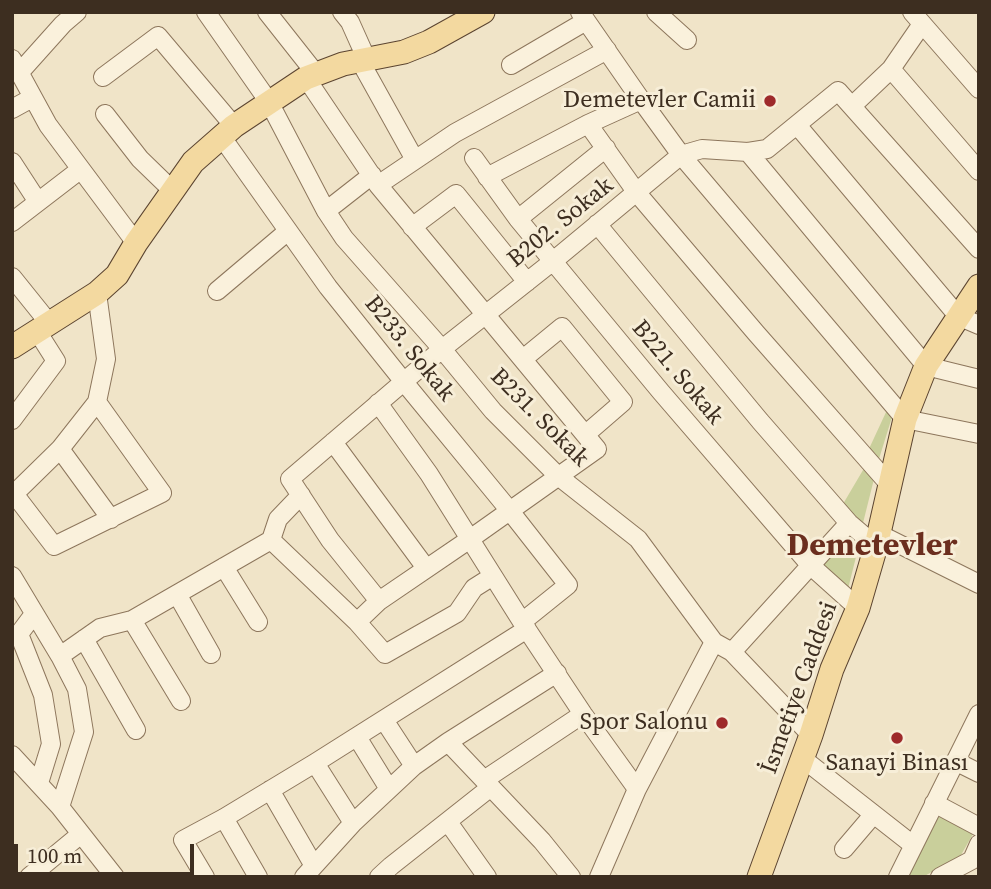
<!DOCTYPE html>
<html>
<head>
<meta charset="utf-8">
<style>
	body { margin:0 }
	#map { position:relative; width:991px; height:889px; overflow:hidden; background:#f0e4c8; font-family:"Source Serif 4",serif }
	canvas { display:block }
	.frame { position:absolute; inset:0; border:14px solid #3d2e20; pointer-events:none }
	.scale { position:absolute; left:14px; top:844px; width:180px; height:32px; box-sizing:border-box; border:4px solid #3d2e20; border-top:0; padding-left:9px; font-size:21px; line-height:24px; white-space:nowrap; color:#3d2e20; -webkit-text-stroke:5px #f7eed8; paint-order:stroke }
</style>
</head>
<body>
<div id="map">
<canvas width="991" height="889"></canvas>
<div class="frame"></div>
<div class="scale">100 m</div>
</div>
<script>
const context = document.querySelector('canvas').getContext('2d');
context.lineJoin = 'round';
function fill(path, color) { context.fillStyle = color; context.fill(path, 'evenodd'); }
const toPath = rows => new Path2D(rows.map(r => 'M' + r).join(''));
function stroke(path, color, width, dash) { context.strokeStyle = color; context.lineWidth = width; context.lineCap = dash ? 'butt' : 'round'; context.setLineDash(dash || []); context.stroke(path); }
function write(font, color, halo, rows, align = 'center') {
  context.font = font + ' "Source Serif 4",serif'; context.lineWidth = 6; context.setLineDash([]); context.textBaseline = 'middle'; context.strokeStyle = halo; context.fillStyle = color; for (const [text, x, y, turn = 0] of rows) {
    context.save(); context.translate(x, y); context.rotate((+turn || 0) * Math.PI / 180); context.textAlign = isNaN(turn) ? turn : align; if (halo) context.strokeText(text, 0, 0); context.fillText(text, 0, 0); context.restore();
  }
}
fill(toPath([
	[887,410,893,414,878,462,868,451],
	[866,465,875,475,863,523,843,504],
	[848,529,860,541,848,589,818,560],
	[935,814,973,834,961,855,923,877,903,877]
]), '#c9cf9b');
const minor = toPath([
	[206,12,269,102,326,211,344,238,442,349,493,411,558,476,638,539,714,642,732,652,811,735],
	[267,12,316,74],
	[342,12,350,22,367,60],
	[580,12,641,100,681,155,905,419,979,434],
	[656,12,687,40],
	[912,12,979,89],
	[12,59,48,125,136,243],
	[360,61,415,160],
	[511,65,586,21],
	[891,69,979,171],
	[20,72,63,24,77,12],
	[103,77,158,36,234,126],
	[306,78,378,185,597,449,470,539,379,601,357,622],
	[852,106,891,69,922,24],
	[12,109,32,98],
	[105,114,140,159,173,191],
	[588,124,637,193,756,333,889,484],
	[797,125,958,316,979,325],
	[221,136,328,287,404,382,510,511,568,585,522,622],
	[748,152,926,366,979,379],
	[474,158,518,219,661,392,810,565,858,608],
	[12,162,38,202],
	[487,177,588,124,641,100],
	[378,185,455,133,607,50],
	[326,211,372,175],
	[518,219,606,148],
	[12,222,81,169],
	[597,224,760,421,849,523,876,546],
	[412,227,456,194,527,282],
	[12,277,49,323],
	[217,291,288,231],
	[523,359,562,327,623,402,586,434],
	[378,403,429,474,522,622,583,714,637,789],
	[12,420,56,361,37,331],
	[333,442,426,568],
	[60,449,111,519],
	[15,495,54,546,162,493,97,402],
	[12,496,60,449,97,402,106,359,97,293],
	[879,534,979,584],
	[271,540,357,622,385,654,457,613,474,588,493,576],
	[271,540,278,519,301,495],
	[224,567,258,622],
	[12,576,60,656,77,689,84,732,60,807],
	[177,594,211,654],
	[379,601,330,540,290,479,442,349,552,262,681,155,702,149,748,152,767,149,838,91,979,249],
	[34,614,19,634,43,695,51,744,39,783],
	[132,620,181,701],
	[84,639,136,730],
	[732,652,849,523],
	[60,656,100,628,132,620,271,540],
	[384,720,414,766],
	[357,737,389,789],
	[448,742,542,841,571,877],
	[12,755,60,807,115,877],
	[802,758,913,845],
	[955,761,979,773],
	[315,763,353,823],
	[484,780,583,714],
	[270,790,314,866],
	[934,803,979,827],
	[224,818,258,877],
	[448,822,487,877],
	[844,849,873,815],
	[29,877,81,834],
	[205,877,183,840,224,818,315,763,527,629],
	[304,877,353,823,414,766,448,742,557,673],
	[379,877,391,866,491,787],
	[599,877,637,789,714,642],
	[898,877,979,714],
	[940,877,972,860,979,844]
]);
const major = toPath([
	[12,347,97,293,117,275,136,243,193,162,234,126,306,78,343,64,404,52,429,42,483,12],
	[759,877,811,735,832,669,858,608,876,546,905,419,926,366,979,286]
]);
stroke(minor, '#8d765c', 20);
stroke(major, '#5b4430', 25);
stroke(minor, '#faf1dc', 18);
stroke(major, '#f3d9a0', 23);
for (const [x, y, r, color] of [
	[770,101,7,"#9e2a2b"],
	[722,723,7,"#9e2a2b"],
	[897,738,7,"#9e2a2b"]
]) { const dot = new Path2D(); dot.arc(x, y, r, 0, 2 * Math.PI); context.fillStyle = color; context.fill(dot); stroke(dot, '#f7eed8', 2.5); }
write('24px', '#3d2e20', '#f7eed8', [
	["Demetevler Camii",756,101],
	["Spor Salonu",708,723],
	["Sanayi Binası",897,764,"center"]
], 'right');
write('24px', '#3d2e20', '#f7eed8', [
	["B202. Sokak",561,223,-39],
	["B233. Sokak",409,349,51],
	["B221. Sokak",677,373,50],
	["B231. Sokak",539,418,45],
	["İsmetiye Caddesi",800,688,-70]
]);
write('bold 32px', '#6b2e1e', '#f7eed8', [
	["Demetevler",872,547]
]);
</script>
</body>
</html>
